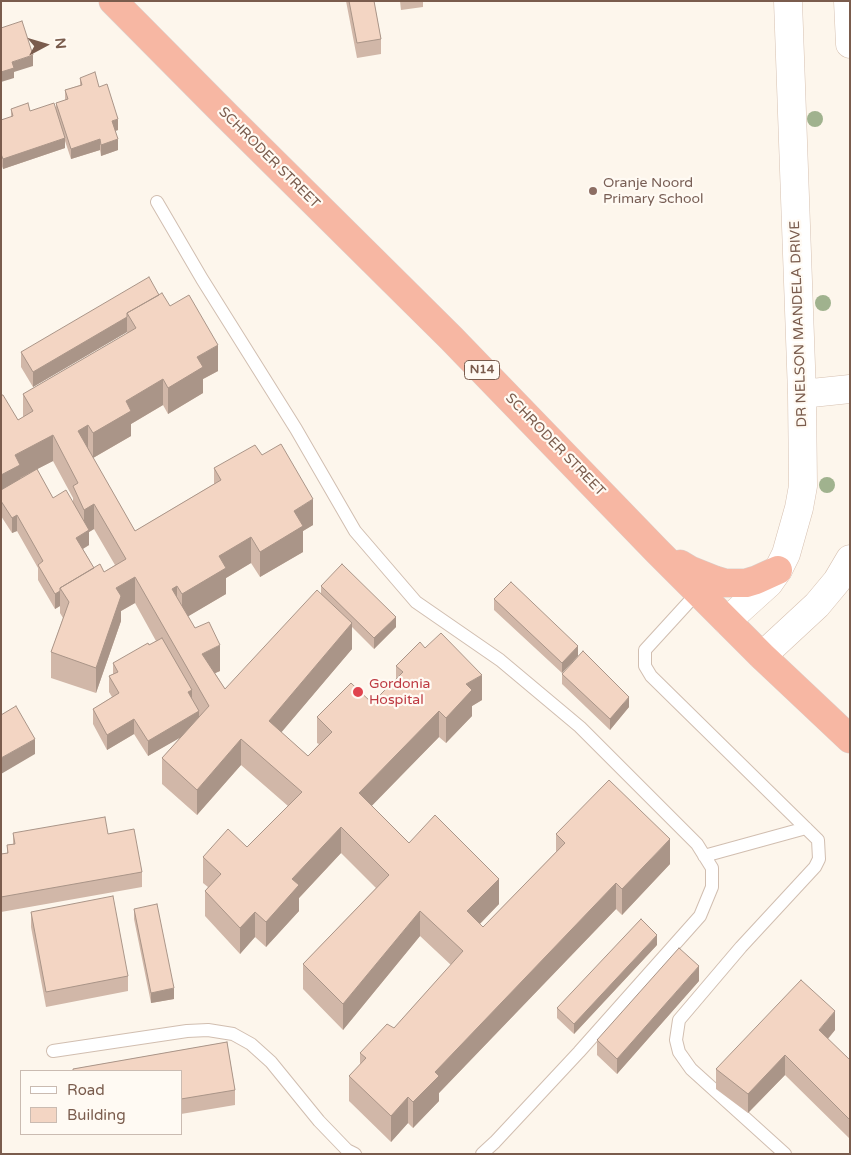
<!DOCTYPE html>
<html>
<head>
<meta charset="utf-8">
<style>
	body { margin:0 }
	#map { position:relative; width:851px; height:1155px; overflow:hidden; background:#fdf6ec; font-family:"Varela Round",sans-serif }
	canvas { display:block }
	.frame { position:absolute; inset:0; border:2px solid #7a5c4d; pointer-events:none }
	.legend { position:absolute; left:20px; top:1070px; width:162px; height:65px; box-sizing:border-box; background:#fffaf3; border:1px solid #cabbb1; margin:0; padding:6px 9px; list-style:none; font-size:15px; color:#7a5c4d }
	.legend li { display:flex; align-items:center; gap:10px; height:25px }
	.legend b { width:25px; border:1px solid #cabbb1 }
	.north { position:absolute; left:20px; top:20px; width:50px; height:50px; -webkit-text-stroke:4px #fffaf3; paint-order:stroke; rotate:84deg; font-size:14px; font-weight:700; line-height:20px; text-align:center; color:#7a5c4d }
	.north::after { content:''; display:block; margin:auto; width:18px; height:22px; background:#7a5c4d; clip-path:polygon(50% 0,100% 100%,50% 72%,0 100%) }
</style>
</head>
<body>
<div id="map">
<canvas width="851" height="1155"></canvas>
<div class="frame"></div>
<ul class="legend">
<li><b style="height:6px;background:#fff"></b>Road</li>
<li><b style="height:14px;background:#f3d5c3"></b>Building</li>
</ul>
<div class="north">N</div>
</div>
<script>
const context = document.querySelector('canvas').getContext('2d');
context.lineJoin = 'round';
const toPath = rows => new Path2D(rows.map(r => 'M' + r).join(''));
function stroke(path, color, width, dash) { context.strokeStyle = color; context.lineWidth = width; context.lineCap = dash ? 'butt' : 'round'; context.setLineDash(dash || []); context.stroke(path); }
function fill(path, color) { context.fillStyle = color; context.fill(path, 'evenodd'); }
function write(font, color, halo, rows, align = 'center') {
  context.font = font + ' "Varela Round",sans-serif'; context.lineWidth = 4.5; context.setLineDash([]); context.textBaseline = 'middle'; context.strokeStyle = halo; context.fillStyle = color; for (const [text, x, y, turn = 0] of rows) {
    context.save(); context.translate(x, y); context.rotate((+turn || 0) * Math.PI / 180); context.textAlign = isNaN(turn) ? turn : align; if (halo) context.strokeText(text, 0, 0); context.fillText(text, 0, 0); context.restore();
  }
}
const lane = toPath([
	[157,202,202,279,296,429,355,531,416,602,500,660,580,727,697,844,712,868,712,887,700,916,579,1052,495,1142,482,1154],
	[698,592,645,650,645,666,651,676,818,840,819,859,815,867,741,947,679,1020,676,1040,679,1052,691,1069,785,1154],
	[704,856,806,828],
	[53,1051,187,1031,208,1030,233,1034,251,1044,271,1062,319,1121,347,1150,355,1154]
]);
const secondary = toPath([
	[848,1,850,44],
	[802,394,850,389],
	[727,621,769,583,778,570,786,554,799,508,803,486,802,394,788,1],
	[762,656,817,605,837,581,850,559]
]);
const highway = toPath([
	[113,1,226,115,451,338,657,551,762,656,850,739],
	[680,564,690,570,715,580,725,583,746,583,756,580,778,570]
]);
stroke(lane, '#d1beb0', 14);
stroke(secondary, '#d6c0b0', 29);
stroke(highway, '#dad1cd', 29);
stroke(lane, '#fff', 12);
stroke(secondary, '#fff', 28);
stroke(highway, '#f7b7a3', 28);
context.fillStyle = '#a0b28e';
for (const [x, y] of [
	[815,119],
	[823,303],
	[827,485]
]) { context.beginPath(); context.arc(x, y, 8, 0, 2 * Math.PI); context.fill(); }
fill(toPath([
	[346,1,374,1,381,39,381,54,357,58],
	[400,1,423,1,423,7,401,10],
	[80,78,99,87,118,130,115,131,118,150,101,156,100,150,71,159,65,141,65,148,3,169,1,164,1,120,11,117,11,109,30,111,56,110,56,103,65,100,65,90,80,85],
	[159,295,170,306,218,371,203,379,203,393,168,414,163,405,131,424,131,436,93,458,135,531,214,484,214,468,262,455,313,525,303,531,303,552,260,577,251,563,226,578,226,594,188,616,220,671,215,673,225,689,321,595,321,586,396,627,374,649,352,627,352,649,281,732,308,756,319,744,317,743,317,717,372,703,396,679,396,666,425,648,482,700,472,706,472,716,446,743,439,737,371,806,409,843,499,904,480,924,483,927,556,852,556,834,670,864,622,915,616,909,439,1093,439,1101,413,1128,408,1123,391,1142,349,1101,349,1076,360,1065,360,1053,394,1028,451,965,420,936,343,1030,303,989,303,964,376,888,341,853,299,898,299,911,266,947,255,937,240,954,205,916,205,891,208,887,203,883,203,857,247,847,288,806,241,765,197,815,162,784,162,758,182,736,148,756,134,734,107,750,93,724,93,709,112,697,109,692,109,676,113,674,113,663,156,641,135,603,121,611,121,621,96,693,51,678,51,652,63,618,60,613,60,606,55,609,38,580,38,568,17,531,12,533,1,516,1,395,18,420,23,417,23,394,127,334,127,332,33,387,21,367,21,352],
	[53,461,73,498,73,502,53,498,37,469],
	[94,529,115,565,104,572,94,568,83,549,89,545,89,532],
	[494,599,578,656,562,673,494,610],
	[562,674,629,707,610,730,562,684],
	[13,833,108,834,142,872,142,887,1,912,1,854,7,853,7,845,13,844],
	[134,909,174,999,151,1003,134,919],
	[31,912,128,976,128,991,46,1007,31,927],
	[657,945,574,1034,557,1018,557,1008],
	[699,981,617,1074,597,1055,597,1040],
	[835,1030,828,1039,850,1060,850,1139,785,1075,748,1113,716,1089,716,1069],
	[227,1042,235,1090,235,1105,181,1114,181,1071,73,1071,73,1069]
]), '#d1b7a8');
fill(toPath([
	[33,55,33,66,14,72,14,78,1,82,1,72,12,62],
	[118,119,118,130,112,132,112,121],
	[65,138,65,148,3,169,3,159],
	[100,139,100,150,71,159,71,149],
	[118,139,118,150,101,156,101,145],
	[127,317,127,332,33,387,33,372],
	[218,345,218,371,203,379,203,393,168,414,168,388,197,357],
	[163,379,163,405,131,424,131,436,93,458,93,433,126,401],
	[88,425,88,450,78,431],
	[53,435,53,461,20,478,20,490,1,500,1,475,15,455],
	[313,499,313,525,303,531,303,552,260,577,260,552,294,511],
	[94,504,94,529,89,532,89,545,76,553,76,538,84,533,84,510],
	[17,515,17,531,12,533,12,518],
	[251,537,251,563,226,578,226,594,182,620,182,594,219,556],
	[135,577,135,603,121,611,121,621,96,693,96,668,116,588],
	[177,586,177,611,172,589],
	[60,591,60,606,55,609,55,594],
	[396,617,396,627,374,649,374,638],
	[352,623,352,649,269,747,269,721],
	[220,645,220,671,202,679,202,654],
	[578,646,578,656,562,673,562,663],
	[482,675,482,700,472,706,472,716,446,743,446,718,466,684],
	[192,690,192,705,188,692],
	[629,697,629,707,610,730,610,719],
	[199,711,199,727,148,756,148,741],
	[439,711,439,737,359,819,359,793],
	[134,719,134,734,107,750,107,735],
	[35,739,35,754,1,774,1,758],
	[241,739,241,765,197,815,197,790],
	[341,827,341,853,299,898,299,911,266,947,266,922,292,879],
	[670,839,670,864,622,915,622,889],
	[499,879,499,904,467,937,467,911],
	[616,883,616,909,439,1093,439,1101,413,1128,413,1102,435,1072],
	[420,911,420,936,343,1030,343,1004],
	[255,912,255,937,240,954,240,928],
	[657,935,657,945,574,1034,574,1024],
	[699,966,699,981,617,1074,617,1059],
	[174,988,174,999,151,1003,151,993],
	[835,1011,835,1030,819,1049,819,1030],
	[785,1055,785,1075,748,1113,748,1094],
	[408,1097,408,1123,391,1142,391,1116]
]), '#aa9588');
const building = toPath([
	[349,1,374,1,381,39,357,43,349,1],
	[22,21,33,55,12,62,14,68,1,72,1,28,22,21],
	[95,72,99,87,107,84,118,119,112,121,118,139,101,145,100,139,71,149,56,103,68,99,65,90,82,85,80,78,95,72],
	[28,103,30,111,54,103,65,138,3,159,1,154,1,120,13,116,11,109,28,103],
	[149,277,159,295,127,313,127,317,33,372,21,352,149,277],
	[162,293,170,306,189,295,218,345,197,357,203,367,168,388,163,379,126,401,131,411,93,433,88,425,78,431,135,531,221,480,214,468,255,445,262,455,281,444,313,499,294,511,303,526,260,552,251,537,219,556,226,568,182,594,177,586,172,589,195,628,209,622,220,645,202,654,225,689,317,590,352,623,269,721,308,756,332,732,317,717,351,683,372,703,403,672,396,666,420,642,425,648,441,633,482,675,466,684,472,690,446,718,439,711,359,793,409,843,435,815,499,879,467,911,483,927,565,843,556,834,609,780,670,839,622,889,616,883,435,1072,439,1076,413,1102,408,1097,391,1116,349,1076,366,1058,360,1053,387,1024,394,1028,463,951,420,911,343,1004,303,964,389,875,341,827,292,879,299,885,266,922,255,912,240,928,205,891,221,874,203,857,228,829,247,847,302,792,241,739,197,790,162,758,209,706,135,577,116,588,121,596,96,668,51,652,69,602,60,588,100,564,104,572,126,559,94,504,84,510,73,486,78,483,53,435,15,455,20,465,1,475,1,395,3,395,18,420,33,411,23,394,136,328,127,313,162,293],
	[37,469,53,498,66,490,89,530,76,538,94,568,60,588,60,591,55,594,38,565,43,561,17,515,12,518,1,501,1,490,37,469],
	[342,564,396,617,374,638,321,586,342,564],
	[511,582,578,646,562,663,494,599,511,582],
	[162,638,192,690,188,692,199,711,148,741,134,719,107,735,93,709,119,693,109,676,118,672,113,663,148,643,149,645,162,638],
	[583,651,629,697,610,719,562,674,583,651],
	[16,706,35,739,1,758,1,715,16,706],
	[105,817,108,834,134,829,142,872,1,897,1,854,8,853,7,845,15,844,13,833,105,817],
	[113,896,128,976,46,992,31,912,113,896],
	[157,904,174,988,151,993,134,909,157,904],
	[641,919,657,935,574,1024,557,1008,641,919],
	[679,948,699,966,617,1059,597,1040,679,948],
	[801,980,835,1011,819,1030,850,1060,850,1120,785,1055,748,1094,716,1069,801,980],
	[227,1042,235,1090,181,1099,181,1071,73,1071,73,1069,227,1042]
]);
fill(building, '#f3d5c3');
stroke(building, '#aa9588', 1);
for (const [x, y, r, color] of [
	[593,191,5,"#8d6e63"],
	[358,692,6,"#e0444e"]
]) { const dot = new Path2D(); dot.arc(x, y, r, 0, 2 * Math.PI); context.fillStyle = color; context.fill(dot); stroke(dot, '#fffaf3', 2); }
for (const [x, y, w] of [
	[482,370,35]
]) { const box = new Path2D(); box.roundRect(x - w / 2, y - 9.5, w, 19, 4); context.fillStyle = '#fffaf3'; context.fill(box); stroke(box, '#7a5c4d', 1); }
write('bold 12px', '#7a5c4d', null, [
	["N14",482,370]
]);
write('14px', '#7a5c4d', '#fffaf3', [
	["SCHRODER STREET",269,158,45],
	["DR NELSON MANDELA DRIVE",799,324,-92],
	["SCHRODER STREET",555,445,46]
]);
write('14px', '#785e54', '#fffaf3', [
	["Oranje Noord",603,183],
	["Primary School",603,199]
], 'left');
write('14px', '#be3a42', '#fffaf3', [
	["Gordonia",369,684],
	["Hospital",369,700]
], 'left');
</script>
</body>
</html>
